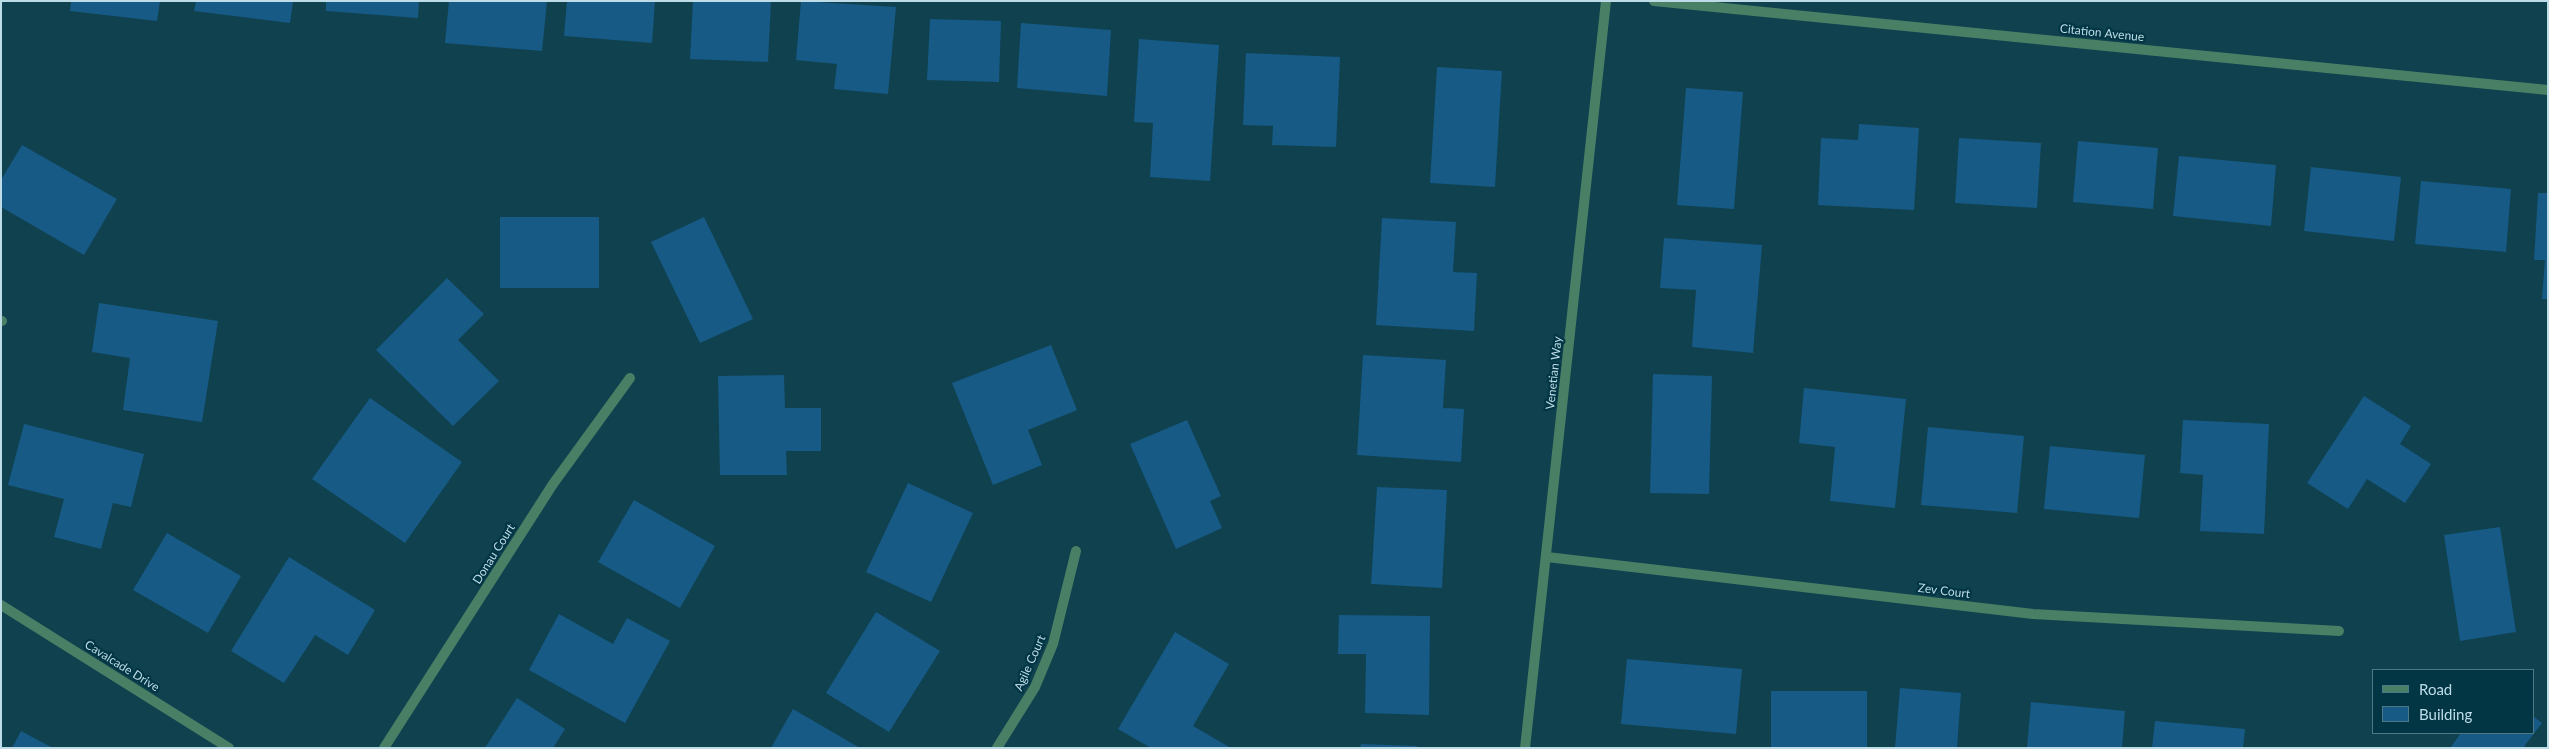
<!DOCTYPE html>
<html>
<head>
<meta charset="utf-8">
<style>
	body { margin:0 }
	#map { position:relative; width:2549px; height:749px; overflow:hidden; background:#10414f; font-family:Lato,sans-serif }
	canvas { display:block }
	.frame { position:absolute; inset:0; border:2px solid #bedce7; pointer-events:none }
	.legend { position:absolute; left:2372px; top:669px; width:162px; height:65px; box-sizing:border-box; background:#023644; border:1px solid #4d7885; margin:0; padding:6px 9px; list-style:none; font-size:15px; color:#bedce7 }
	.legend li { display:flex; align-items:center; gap:10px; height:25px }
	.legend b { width:25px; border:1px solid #4d7885 }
</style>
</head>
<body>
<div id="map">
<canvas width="2549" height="749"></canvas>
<div class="frame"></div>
<ul class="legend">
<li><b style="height:6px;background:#497f65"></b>Road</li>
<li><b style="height:14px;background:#165a85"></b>Building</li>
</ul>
</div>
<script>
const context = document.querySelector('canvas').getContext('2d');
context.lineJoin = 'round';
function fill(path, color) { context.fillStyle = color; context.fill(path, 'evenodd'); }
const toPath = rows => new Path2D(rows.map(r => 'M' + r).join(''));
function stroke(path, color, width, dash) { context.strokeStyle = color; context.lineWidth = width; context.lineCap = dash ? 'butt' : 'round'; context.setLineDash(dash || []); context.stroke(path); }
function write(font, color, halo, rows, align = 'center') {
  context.font = font + ' Lato,sans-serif'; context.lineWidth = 4.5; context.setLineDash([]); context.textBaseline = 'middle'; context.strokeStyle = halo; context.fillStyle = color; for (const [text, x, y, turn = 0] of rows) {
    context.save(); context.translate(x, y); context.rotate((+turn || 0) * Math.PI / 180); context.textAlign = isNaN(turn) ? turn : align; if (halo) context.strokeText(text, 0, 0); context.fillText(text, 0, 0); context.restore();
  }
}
fill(toPath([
	[71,1,160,1,157,21,70,11],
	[196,1,293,1,290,23,194,11],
	[326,1,419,1,418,18,326,11],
	[449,1,547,1,542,51,445,43],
	[567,1,655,1,652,43,564,36],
	[693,1,771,1,768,62,690,59],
	[801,1,896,7,888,94,834,89,837,64,796,60],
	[930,19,1001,21,999,82,927,80],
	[1021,23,1111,30,1107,96,1017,88],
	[1139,39,1219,45,1210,181,1150,177,1153,123,1134,122],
	[1246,53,1340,57,1336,147,1272,145,1273,126,1243,125],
	[1437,67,1502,71,1495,187,1430,183],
	[1686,88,1743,92,1734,209,1677,205],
	[1859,124,1919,128,1914,210,1818,205,1821,138,1858,140],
	[1959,138,2041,143,2037,208,1955,203],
	[2078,141,2158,148,2153,209,2073,202],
	[22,145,117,199,84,255,1,207,1,180],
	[2179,156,2276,165,2271,226,2173,216],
	[2311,167,2401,177,2394,241,2304,231],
	[2421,181,2511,189,2506,252,2415,244],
	[2538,193,2548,193,2548,299,2542,299,2545,260,2534,260],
	[500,217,599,217,599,288,500,288],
	[704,217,753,319,700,343,651,242],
	[1382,218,1456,222,1453,272,1477,273,1474,331,1376,325],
	[1664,238,1762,245,1753,353,1692,347,1696,290,1660,288],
	[447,278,484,314,458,340,499,381,453,426,376,350],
	[99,303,218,321,202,422,123,410,130,358,92,352],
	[1051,345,1077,410,1028,430,1042,465,993,485,952,383],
	[1363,355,1446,360,1443,408,1464,409,1461,462,1357,455],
	[1653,374,1712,376,1709,494,1650,493],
	[784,375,785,408,821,408,821,451,786,451,787,475,720,475,718,376],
	[1804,388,1906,399,1895,508,1830,501,1835,447,1799,443],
	[2364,396,2411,426,2400,444,2431,464,2405,503,2367,479,2348,509,2307,483],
	[370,398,462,462,405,543,312,479],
	[1187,420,1221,496,1210,501,1222,528,1176,549,1130,444],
	[2183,420,2269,424,2264,534,2200,531,2203,475,2180,473],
	[24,424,144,454,131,507,113,503,101,549,54,537,64,499,8,485],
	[1928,427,2024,436,2017,513,1921,505],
	[2050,446,2145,455,2139,518,2044,509],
	[908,483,973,513,931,602,866,572],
	[1377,487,1447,490,1442,588,1371,584],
	[634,500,715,546,680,608,598,562],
	[2500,527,2516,632,2460,641,2444,535],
	[167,533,241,576,208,633,133,590],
	[289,557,375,610,348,655,315,635,284,683,231,651],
	[876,612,940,651,889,732,826,693],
	[559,614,613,644,627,618,670,641,625,723,529,670],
	[1339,615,1430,616,1429,715,1365,713,1366,654,1338,654],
	[1175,632,1229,664,1193,726,1231,748,1151,748,1118,729],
	[1627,659,1742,669,1736,734,1621,724],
	[1900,688,1961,693,1957,748,1895,748],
	[1771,691,1867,691,1867,748,1771,748],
	[517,698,565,729,553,748,485,748],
	[2031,702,2125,711,2122,748,2027,748],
	[793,709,860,748,771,748],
	[2533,716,2542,723,2523,748,2450,748,2461,733,2533,733],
	[2155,721,2245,729,2243,748,2152,748],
	[21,731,53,748,12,748],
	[1361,744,1417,746,1417,748,1360,748]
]), '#165a85');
stroke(toPath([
	[1654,1,2548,90],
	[1,321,2,321],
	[1547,557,2033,614,2339,631],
	[1,605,229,748],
	[384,748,553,484,630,378],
	[997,748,1035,687,1053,644,1076,551],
	[1525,748,1606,1]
]), '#497f65', 10);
write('12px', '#bedce7', '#023644', [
	["Citation Avenue",2102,33,6],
	["Venetian Way",1554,373,-84],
	["Donau Court",494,554,-58],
	["Zev Court",1944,591,7],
	["Agile Court",1030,663,-66],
	["Cavalcade Drive",122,666,32]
]);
</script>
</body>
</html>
